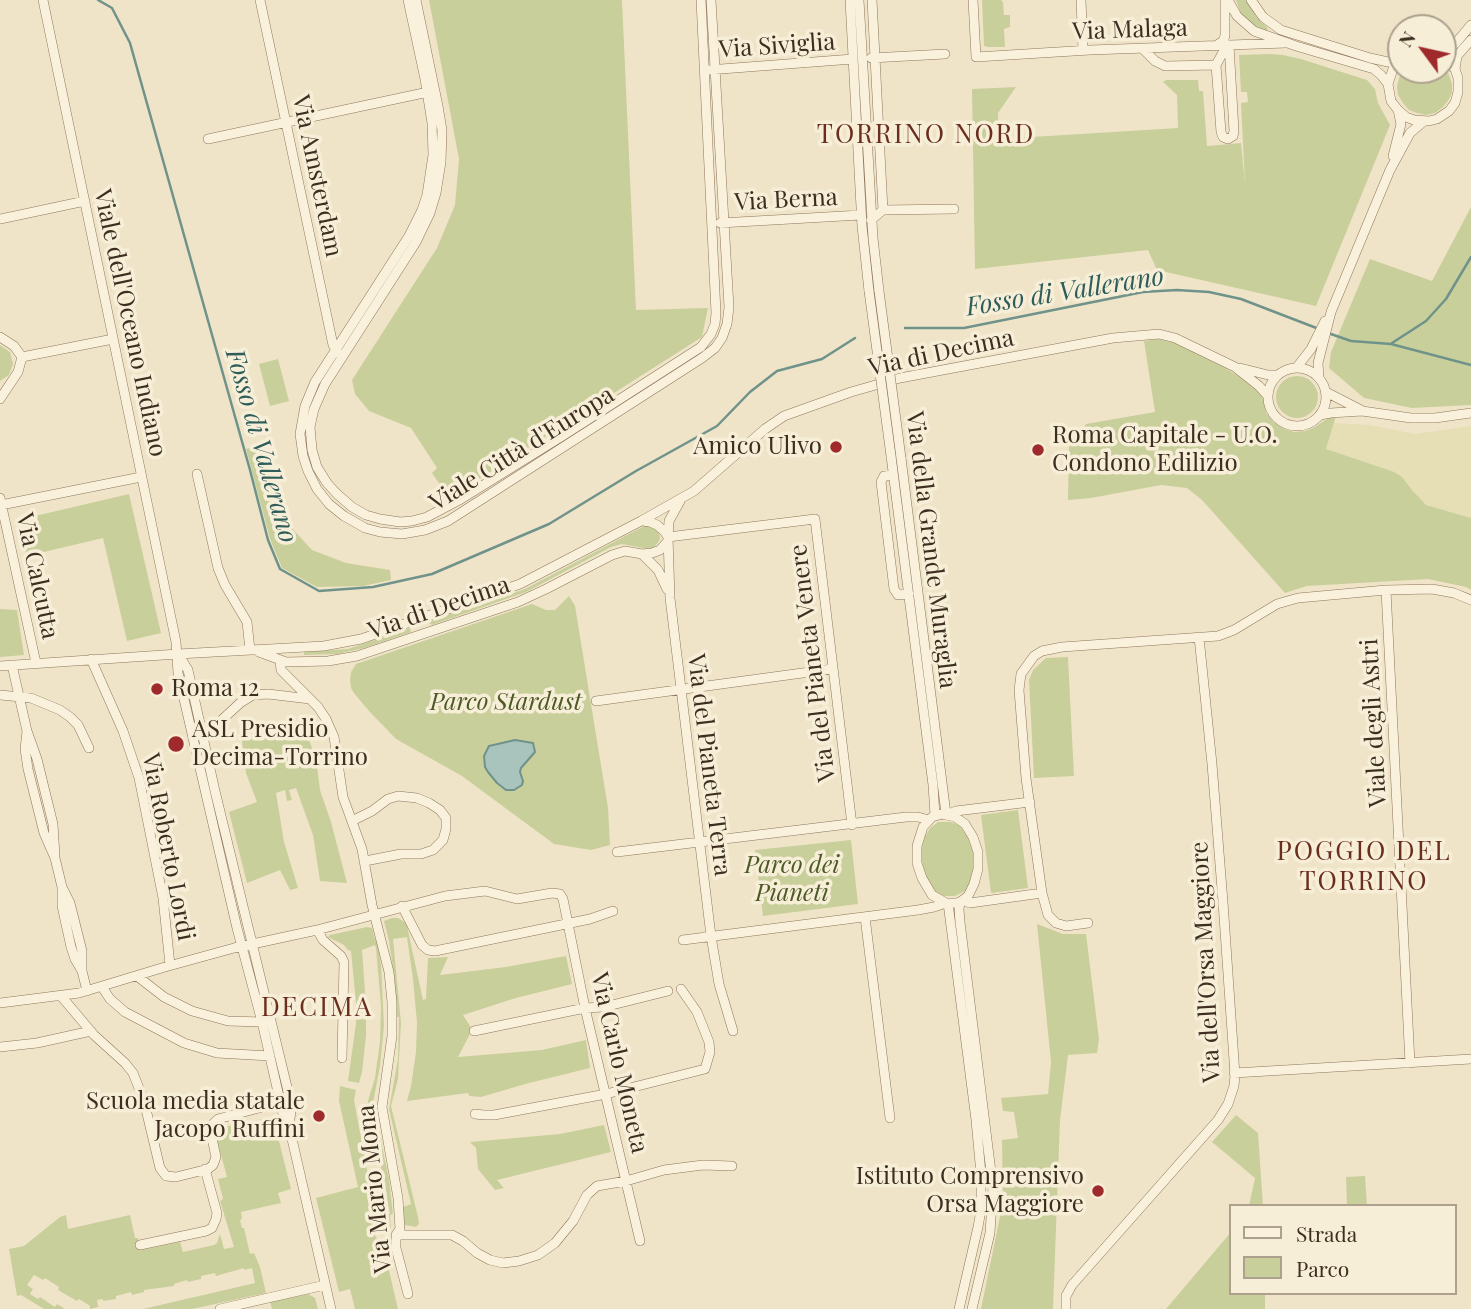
<!DOCTYPE html>
<html>
<head>
<meta charset="utf-8">
<style>
	body { margin:0 }
	#map { position:relative; width:1471px; height:1309px; overflow:hidden; background:#f0e4c8; font-family:"Playfair Display",serif }
	canvas { display:block }
	.legend { position:absolute; left:1229px; top:1204px; width:228px; height:91px; box-sizing:border-box; background:#f7eed8; border:2px solid #ada18e; margin:0; padding:9px 12px; list-style:none; font-size:21px; color:#3d2e20 }
	.legend li { display:flex; align-items:center; gap:14px; height:35px }
	.legend b { width:35px; border:2px solid #ada18e }
	.north { position:absolute; left:1387px; top:14px; width:70px; height:70px; box-sizing:border-box; background:#f7eed8; border:2px solid #ada18e; border-radius:50%; rotate:303deg; font-size:19px; font-weight:700; line-height:28px; text-align:center; color:#3d2e20 }
	.north::after { content:''; display:block; margin:auto; width:24px; height:32px; background:#9e2a2b; clip-path:polygon(50% 0,100% 100%,50% 72%,0 100%) }
</style>
</head>
<body>
<div id="map">
<canvas width="1471" height="1309"></canvas>
<ul class="legend">
<li><b style="height:9px;background:#faf1dc"></b>Strada</li>
<li><b style="height:19px;background:#c9cf9b"></b>Parco</li>
</ul>
<div class="north">N</div>
</div>
<script>
const context = document.querySelector('canvas').getContext('2d');
context.lineJoin = 'round';
function fill(path, color) { context.fillStyle = color; context.fill(path, 'evenodd'); }
const toPath = rows => new Path2D(rows.map(r => 'M' + r).join(''));
function stroke(path, color, width, dash) { context.strokeStyle = color; context.lineWidth = width; context.lineCap = dash ? 'butt' : 'round'; context.setLineDash(dash || []); context.stroke(path); }
function write(font, color, halo, rows, align = 'center') {
  context.font = font + ' "Playfair Display",serif'; context.lineWidth = 7; context.setLineDash([]); context.textBaseline = 'middle'; context.strokeStyle = halo; context.fillStyle = color; for (const [text, x, y, turn = 0] of rows) {
    context.save(); context.translate(x, y); context.rotate((+turn || 0) * Math.PI / 180); context.textAlign = isNaN(turn) ? turn : align; if (halo) context.strokeText(text, 0, 0); context.fillText(text, 0, 0); context.restore();
  }
}
fill(toPath([
	[1334,423,1370,425,1415,434,1471,426,1471,518,1426,505,1412,490,1402,477,1326,449]
]), '#e6deb5');
fill(toPath([
	[429,0,622,0,636,310,708,308,702,337,449,498,432,473,437,468,411,428,369,411,355,394,352,380,437,248,455,205,459,159],
	[982,0,1001,0,1003,2,1004,15,1010,15,1010,27,1004,29,1005,47,988,47,984,46],
	[1236,0,1246,0,1257,18,1268,28,1266,32,1254,26,1241,14],
	[1271,54,1283,55,1301,59,1367,80,1375,89,1378,103,1390,125,1316,306,1157,270,1148,250,975,269,972,89,1016,87,998,113,999,139,1178,128,1177,95,1163,82,1166,80,1198,80,1199,91,1203,91,1207,146,1241,143,1245,184,1241,103,1248,102,1247,92,1241,92,1239,55],
	[1443,67,1449,75,1452,84,1452,93,1448,101,1442,108,1435,113,1426,115,1417,113,1409,110,1403,103,1398,95,1397,87,1399,78,1403,70,1443,70],
	[1471,207,1471,405,1412,408,1364,398,1329,368,1331,352,1370,259,1432,281],
	[1158,339,1175,343,1224,367,1241,378,1262,395,1266,413,1273,422,1285,429,1294,432,1305,431,1315,427,1328,418,1336,416,1326,449,1394,472,1402,477,1412,490,1426,505,1471,518,1471,590,1466,587,1428,579,1307,586,1285,593,1202,500,1187,488,1161,485,1091,498,1068,500,1069,447,1086,424,1155,412,1144,341],
	[0,345,10,352,13,364,9,375,0,381],
	[278,359,289,401,270,406,259,364],
	'1276 397a21 21 0 1 1 42 0a21 21 0 1 1-42 0Z',
	[256,446,278,513,312,550,346,563,390,570,391,580,363,586,317,587,282,568,270,539,246,449],
	[129,494,161,633,127,641,103,538,27,556,18,520],
	[646,525,655,528,659,533,660,539,657,544,653,548,648,549,622,544,611,547,526,592,432,625,429,623,431,620,505,596,525,589],
	[569,596,575,606,608,808,610,845,591,850,554,844,462,776,396,739,369,711,354,693,351,688,350,680,351,672,356,664,532,604,546,610,555,610],
	[0,609,17,610,24,655,0,657],
	[410,628,411,632,364,648,337,654,304,655,304,652,348,649],
	[1068,657,1074,776,1034,778,1029,680,1033,670,1046,658],
	[304,726,316,759,320,790,331,822,347,883,320,881,313,835,296,788,289,790,292,800,287,801,285,790,276,793,284,842,298,888,290,890,280,870,247,883,229,812,257,802,246,773,242,741,243,739,275,729],
	[1018,810,1028,888,991,893,981,815],
	[938,822,951,822,960,826,968,838,973,852,974,868,970,884,965,891,955,896,944,896,935,892,927,880,923,868,921,852,925,837,930,828],
	[851,840,858,904,763,916,755,850],
	[392,918,398,918,406,923,407,926,423,1000,426,999,428,958,448,957,440,975,506,967,566,956,572,984,516,998,463,1015,470,1026,470,1034,458,1057,542,1050,586,1040,590,1068,529,1083,481,1097,469,1096,468,1093,407,1101,411,1086,416,1052,417,1023,413,979,407,937,393,939,401,1023,398,1079,391,1106,418,1217,419,1224,416,1227,405,1225,401,1208,411,1204,389,1109,398,1059,399,1017,396,1017,394,975,389,941,384,921],
	[1037,924,1063,934,1086,934,1099,1039,1097,1053,1068,1055,1060,1120,1053,1309,981,1309,1003,1202,1002,1140,1018,1138,1014,1112,1003,1111,1001,1098,1048,1094,1051,1062],
	[367,927,372,928,375,940,377,940,381,965,384,1026,380,1066,373,1103,389,1179,393,1214,390,1215,391,1228,381,1229,375,1235,387,1262,398,1309,355,1309,350,1289,339,1292,316,1198,358,1187,339,1101,340,1086,356,1090,354,1100,375,1213,390,1214,368,1101,375,1078,380,1041,381,1006,376,948,375,945,362,950,366,1005,366,1036,362,1072,359,1083,348,1081,356,1023,356,1003,351,951,348,950,344,945,328,937,330,935],
	[1236,1115,1258,1133,1263,1206,1249,1206,1255,1178,1212,1142],
	[273,1117,291,1189,278,1193,281,1203,241,1212,242,1219,240,1220,242,1228,244,1228,250,1254,254,1253,260,1267,266,1293,192,1309,143,1309,255,1283,252,1268,244,1270,244,1268,216,1276,215,1273,201,1276,201,1279,188,1282,187,1280,174,1284,174,1286,144,1290,144,1292,132,1295,131,1292,116,1296,116,1299,103,1301,103,1299,97,1300,98,1307,90,1309,90,1306,79,1299,77,1301,58,1290,59,1287,45,1278,43,1280,34,1275,27,1285,33,1289,30,1294,38,1299,40,1297,55,1307,57,1304,65,1309,44,1309,21,1295,17,1296,9,1249,24,1246,60,1217,66,1215,68,1229,130,1215,135,1238,138,1238,141,1250,180,1242,183,1252,214,1245,217,1243,220,1234,224,1249,234,1247,220,1201,223,1199,218,1179,227,1177,214,1129],
	[604,1125,611,1152,497,1180,504,1188,495,1190,478,1169,476,1148,470,1142,560,1134],
	[1365,1176,1367,1206,1347,1206,1346,1177],
	[1231,1232,1231,1293,1353,1294,1265,1294,1265,1309,1166,1309],
	[308,1294,315,1298,318,1309,272,1309,270,1301]
]), '#c9cf9b');
const water = toPath([
	[515,740,533,743,535,752,521,768,520,772,523,781,522,785,514,790,506,790,497,783,488,772,485,767,484,756,489,746,515,740]
]);
fill(water, '#a9c4bc');
stroke(water, '#6f938a', 2);
stroke(toPath([
	[98,0,112,8,130,43,250,470,268,540,280,569,319,591,373,587,432,574,549,524,636,471,717,426,750,392,777,371,822,359,855,338],
	[905,328,964,328,1143,292,1177,290,1209,292,1241,299,1319,329],
	[1328,333,1351,341,1391,344,1471,365],
	[1392,343,1426,321,1446,299,1471,257]
]), '#6f938a', 2.5);
const minor = toPath([
	[43,0,176,642,178,673,237,928,262,1022,283,1114,289,1126,331,1309],
	[260,0,333,345,338,353],
	[408,0,425,79,432,123,433,155,427,195,422,210,409,236,315,382,305,406,300,434,303,456,308,471,317,489,329,504,344,516,365,528,380,532,402,534,425,530,448,521,702,358,715,348,722,338,727,324,729,307,711,0],
	[416,0,438,106,442,130,441,162,436,193,430,213,416,242,325,384,314,409,310,427,312,450,317,467,327,483,337,494,352,507,366,515,380,519,400,522,412,521,427,517,461,499,564,435,701,347,711,334,715,324,716,313,701,0],
	[850,0,862,226,869,291],
	[859,0,873,238,879,291],
	[973,0,976,57,1090,50,1286,43],
	[1081,0,1083,50],
	[1228,0,1237,16,1254,31,1296,46,1374,69,1381,75,1388,84],
	[1251,0,1263,17,1281,30,1370,58,1388,62,1398,62],
	[1217,45,1223,41,1225,36,1225,0],
	[1227,45,1216,65,1221,132,1223,137,1228,139,1233,136,1234,131,1229,45],
	[1143,49,1155,61,1165,66,1216,65],
	[1443,53,1455,44,1471,25],
	[871,58,945,54],
	[1401,60,1393,69,1388,84,1391,101,1398,110,1406,117,1414,120,1429,121,1437,119,1449,111,1455,103,1458,92,1458,78,1455,69,1443,56],
	[1455,69,1457,56,1471,40],
	[708,70,853,59],
	[208,139,433,91],
	[1393,156,1401,124,1398,110],
	[883,210,954,209],
	[0,219,85,201],
	[871,220,883,210,872,0],
	[720,223,861,215],
	[0,337,14,346,22,357,18,372,0,399],
	[22,357,113,339],
	[1297,367,1311,349,1325,321],
	'1268 397a29 29 0 1 1 58 0a29 29 0 1 1-58 0Z',
	[1240,368,1268,375,1278,375],
	[1319,378,1318,363,1331,312,1390,170,1410,133,1423,122],
	[1326,392,1361,410],
	[1320,415,1331,413,1362,411,1411,418,1435,418,1471,413],
	[891,456,933,785,935,815],
	[901,458,946,814],
	[197,474,218,568,225,585,247,622,250,650],
	[893,475,884,476,881,482,894,589,898,595,909,594],
	[0,498,36,663],
	[680,501,669,521,668,537,815,519,852,825],
	[1,505,141,477],
	[643,521,650,522,657,525,664,531,668,537,670,598,711,936,719,984,733,1031],
	[642,554,658,570,667,589],
	[1386,590,1410,1063],
	[259,652,286,662,328,661,357,656,518,602,546,589,612,555,625,551,642,554,652,553,660,550,667,542],
	[178,654,188,670,215,791,288,1091,291,1111,289,1126],
	[91,659,123,731,139,778,163,898,170,965],
	[280,661,281,670,318,707,326,719,334,737,343,797,362,849,372,905,389,972,392,1002,392,1036,382,1107,398,1198,400,1229,396,1235,396,1248,408,1294],
	[12,665,27,731,37,759,53,824,55,856],
	[0,666,178,654,324,646,361,639,520,584,641,521,694,491,765,429,784,416,851,392,900,378,1113,338,1159,334,1175,338,1235,367,1259,386,1267,395],
	[0,695,31,698,60,710,70,717,78,725,89,748],
	[596,701,832,669],
	[27,731,25,749,28,769,44,833,55,858,62,887,62,906,71,947,75,959,82,971,87,991],
	[210,731,240,703,253,695,268,694,310,699],
	[942,814,955,817,965,824,973,837,978,852,978,869,974,884,968,896,960,902,956,903,946,903,932,895,922,878,917,863,917,846,923,827,932,817,942,814],
	[949,814,956,811,1030,802],
	[352,821,372,811,388,799,398,796,417,798,429,803,440,810,446,818,446,829,443,840,433,850,421,854,401,854,365,861],
	[617,852,906,817,918,817,929,820],
	[63,889,70,903,82,951,82,971],
	[963,900,970,903,1042,893],
	[960,902,959,909,960,922,993,1188,990,1233,972,1309],
	[948,903,976,1120,981,1174,981,1210,978,1227,959,1309],
	[402,906,422,945,428,950,435,951,590,919,613,911],
	[865,917,890,1118],
	[1088,923,1066,926,1056,923,1048,915,1042,893,1026,778,1019,690,1021,674,1034,656,1042,651,1062,647,1218,636,1234,630,1277,604,1298,598,1386,590,1432,589,1454,593,1471,600],
	[317,930,323,940,341,956,344,962,342,1058],
	[683,940,918,910,934,907,946,903],
	[137,976,164,997,192,1011,228,1021,262,1022],
	[102,987,110,999,125,1012,184,1043,217,1053,270,1056],
	[61,996,94,1035,125,1063,133,1073,144,1101,160,1168,166,1176,176,1177,208,1169,213,1165,216,1157,210,1129,212,1125,218,1119,281,1102],
	[0,1003,79,993,165,967,234,948,317,930,445,896,485,891,517,899,552,893,560,894,563,899,585,1008,640,1241],
	[474,1031,585,1008,604,1007,668,991],
	[0,1047,37,1043,91,1031],
	[1234,1073,1471,1059],
	[475,1114,484,1115,494,1115,606,1094,705,1069,710,1052,709,1042,697,1012,681,989],
	[396,1235,452,1235,463,1241,477,1253,490,1260,503,1263,519,1261,538,1255,555,1243,573,1221,587,1195,597,1186,626,1181,664,1170,703,1165,732,1166],
	[140,1245,206,1231,212,1228,216,1219,217,1213,205,1169],
	[220,1309,325,1285],
	[1066,1309,1066,1296,1072,1285,1218,1120,1228,1104,1234,1086,1235,1075,1223,902,1212,764,1199,637]
]);
stroke(minor, '#8d765c', 10);
stroke(minor, '#faf1dc', 9);
const minorBridge = toPath([
	[869,291,891,456],
	[879,291,901,458]
]);
stroke(minorBridge, '#8d765c', 10, []);
stroke(minorBridge, '#faf1dc', 9);
for (const [x, y, r, color] of [
	[836,447,7,"#9e2a2b"],
	[1038,450,7,"#9e2a2b"],
	[157,689,7,"#9e2a2b"],
	[176,744,9,"#9e2a2b"],
	[319,1116,7,"#9e2a2b"],
	[1098,1191,7,"#9e2a2b"]
]) { const dot = new Path2D(); dot.arc(x, y, r, 0, 2 * Math.PI); context.fillStyle = color; context.fill(dot); stroke(dot, '#f7eed8', 2.5); }
write('24px', '#3d2e20', '#f7eed8', [
	["Via Malaga",1130,30,-2],
	["Via Siviglia",777,46,-4],
	["Via Amsterdam",317,176,78],
	["Via Berna",786,200,-3],
	["Viale dell'Oceano Indiano",130,323,78],
	["Via di Decima",941,353,-12],
	["Viale Città d'Europa",522,449,-32],
	["Via della Grande Muraglia",931,550,83],
	["Via Calcutta",37,576,78],
	["Via di Decima",439,608,-19],
	["Via del Pianeta Venere",813,663,-97],
	["Viale degli Astri",1374,723,-93],
	["Via del Pianeta Terra",709,765,83],
	["Via Roberto Lordi",168,847,79],
	["Via dell'Orsa Maggiore",1206,962,-93],
	["Via Carlo Moneta",619,1063,77],
	["Via Mario Mona",375,1189,-96]
]);
write('24px', '#3d2e20', '#f7eed8', [
	["Roma Capitale - U.O.",1052,436],
	["Condono Edilizio",1052,464],
	["Amico Ulivo",822,447,"right"],
	["Roma 12",171,689],
	["ASL Presidio",192,730],
	["Decima-Torrino",192,758],
	["Scuola media statale",305,1102,"right"],
	["Jacopo Ruffini",305,1130,"right"],
	["Istituto Comprensivo",1084,1177,"right"],
	["Orsa Maggiore",1084,1205,"right"]
], 'left');
write('italic 24px', '#4d5a26', '#f7eed8', [
	["Parco Stardust",506,703],
	["Parco dei",792,866],
	["Pianeti",792,894]
]);
context.letterSpacing = '2px';
write('26px', '#6b2e1e', '#f7eed8', [
	["TORRINO NORD",926,135],
	["POGGIO DEL",1364,852],
	["TORRINO",1364,882],
	["DECIMA",317,1008]
]);
context.letterSpacing = '0px';
write('italic 26px', '#2f5d5a', '#f7eed8', [
	["Fosso di Vallerano",1065,292,-9],
	["Fosso di Vallerano",261,446,74]
]);
</script>
</body>
</html>
